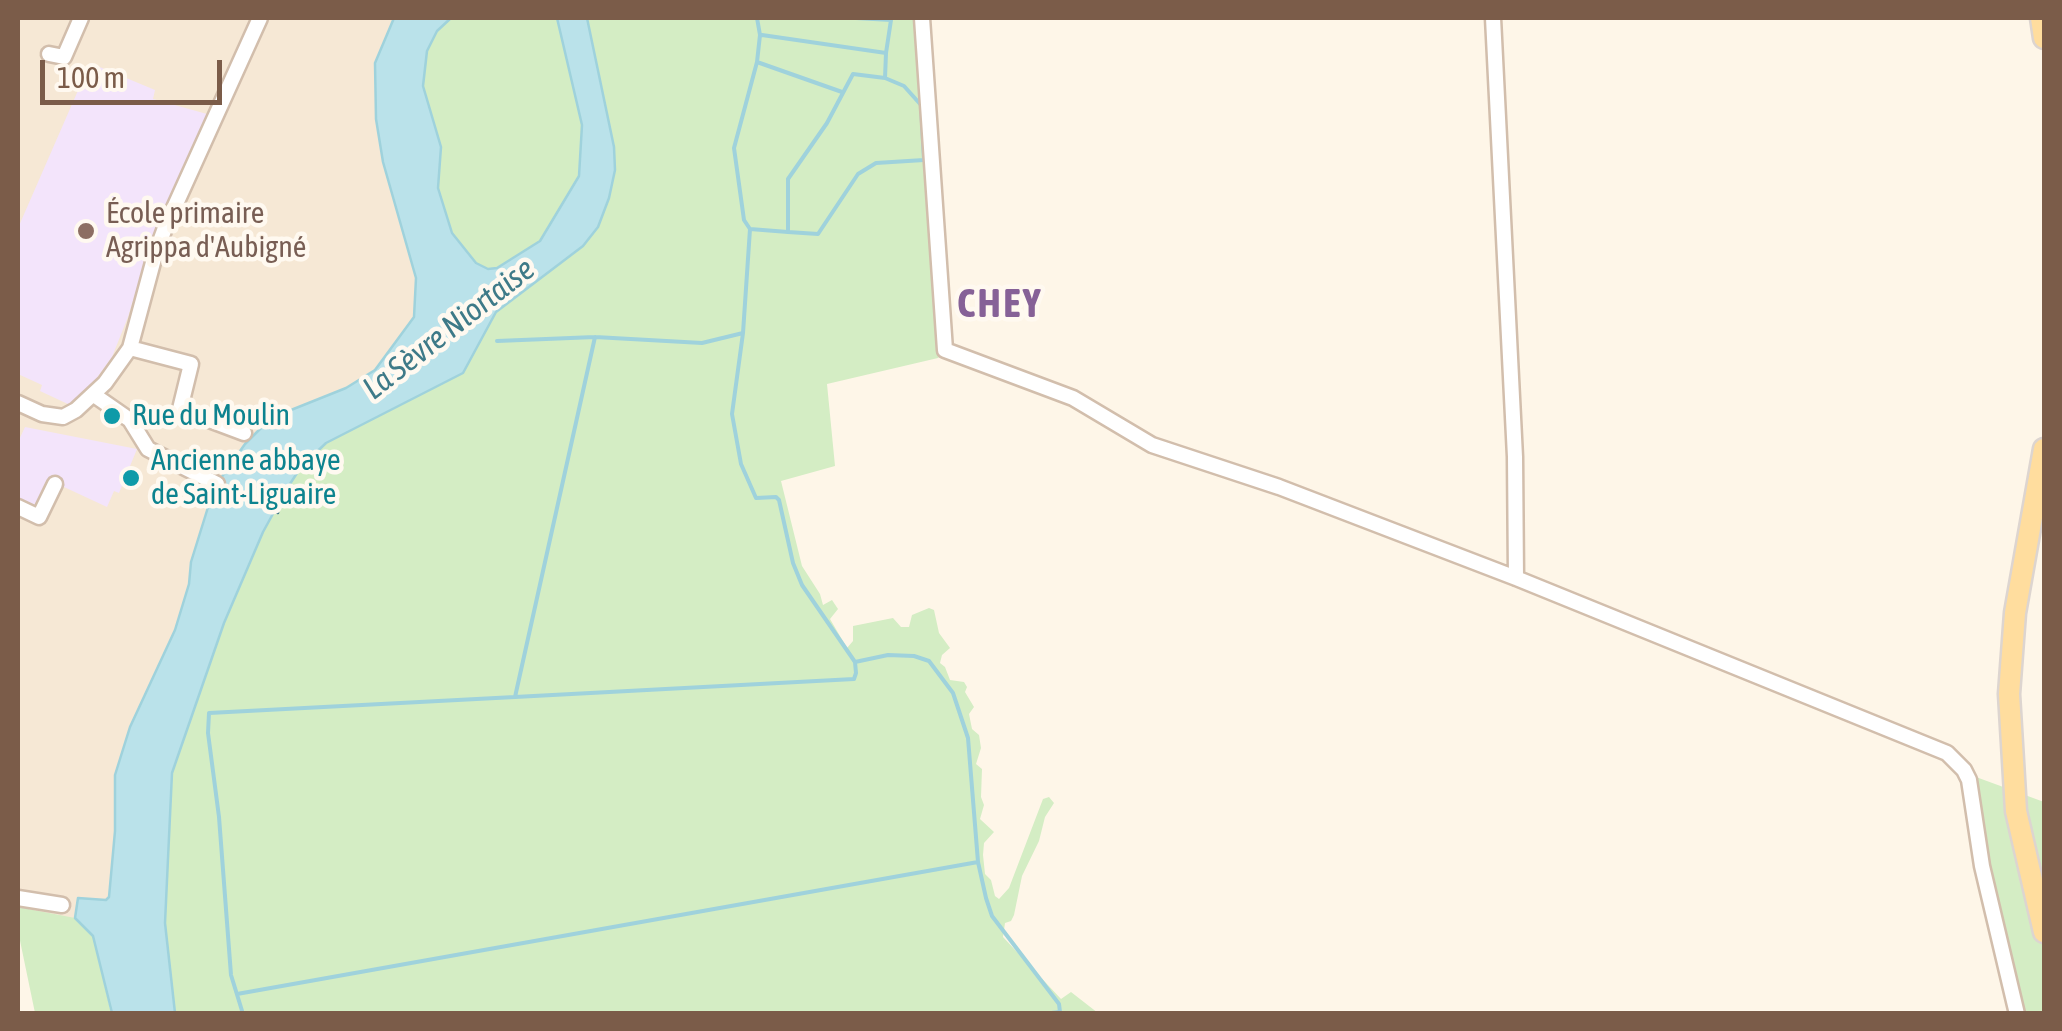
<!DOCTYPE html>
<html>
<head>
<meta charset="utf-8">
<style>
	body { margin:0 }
	#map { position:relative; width:2062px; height:1031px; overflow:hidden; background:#fef6e8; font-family:"Asap Condensed",sans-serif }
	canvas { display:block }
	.frame { position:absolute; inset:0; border:20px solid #7b5c49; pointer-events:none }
	.scale { position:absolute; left:40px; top:60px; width:182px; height:45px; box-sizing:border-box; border:5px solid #7b5c49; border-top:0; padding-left:12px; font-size:30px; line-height:35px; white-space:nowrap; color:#7b5c49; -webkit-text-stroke:8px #fff9f0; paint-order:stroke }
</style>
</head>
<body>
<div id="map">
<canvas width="2062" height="1031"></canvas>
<div class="frame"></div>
<div class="scale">100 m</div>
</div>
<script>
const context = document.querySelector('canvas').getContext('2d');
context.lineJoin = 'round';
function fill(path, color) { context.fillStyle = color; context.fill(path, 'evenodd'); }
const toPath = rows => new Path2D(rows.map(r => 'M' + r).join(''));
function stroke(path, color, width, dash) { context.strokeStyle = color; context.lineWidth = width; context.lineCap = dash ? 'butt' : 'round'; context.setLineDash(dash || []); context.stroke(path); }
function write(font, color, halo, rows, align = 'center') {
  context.font = font + ' "Asap Condensed",sans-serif'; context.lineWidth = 9; context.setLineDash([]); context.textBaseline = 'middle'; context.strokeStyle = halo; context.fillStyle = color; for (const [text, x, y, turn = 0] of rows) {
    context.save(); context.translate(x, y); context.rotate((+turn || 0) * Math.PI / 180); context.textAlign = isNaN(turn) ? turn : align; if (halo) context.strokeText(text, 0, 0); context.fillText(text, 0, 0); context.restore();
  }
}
fill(toPath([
	[18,18,451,18,437,31,414,317,375,370,346,388,286,412,262,427,245,444,214,488,191,562,189,584,175,630,163,655,119,929,18,907]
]), '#f6e8d5');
fill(toPath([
	[90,63,155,90,153,99,207,114,153,235,128,317,112,357,91,386,70,405,40,391,42,385,18,374,18,228],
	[25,427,137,449,119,493,114,491,107,507,49,480,35,510,18,502,18,442]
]), '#f3e4fb');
fill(toPath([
	[451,18,930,18,936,172,949,346,938,358,827,384,835,466,781,481,802,566,820,594,823,605,832,600,838,609,830,619,847,648,853,641,853,626,893,618,901,627,909,627,912,615,929,608,934,610,939,633,950,648,942,655,940,663,945,667,950,680,964,682,967,687,965,692,974,707,969,714,972,729,979,735,981,748,976,764,982,769,981,797,984,805,980,819,994,832,984,843,983,855,985,874,991,880,995,896,999,899,1009,888,1043,799,1049,797,1054,803,1045,817,1039,841,1022,876,1014,915,1011,921,1005,923,1003,937,1061,999,1071,992,1098,1013,175,1014,165,923,172,773,190,714,281,464,463,373,476,263,452,233,438,188,441,147,423,86,427,51,437,31],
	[1957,770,2044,802,2044,1013,2011,1013,1984,906,1965,797],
	[18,907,75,918,85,925,93,936,111,1013,35,1013,18,931]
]), '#d4edc4');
const water = toPath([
	[394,18,451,18,437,31,427,51,423,86,441,147,438,188,452,233,476,263,488,269,497,268,540,241,579,176,582,125,557,18,587,18,614,147,615,170,609,198,598,227,583,246,496,312,463,373,326,443,301,467,286,490,263,532,224,623,172,773,165,923,175,1013,112,1013,93,936,75,918,78,898,106,900,109,897,115,831,115,775,130,727,175,630,189,584,191,562,214,488,245,444,262,427,286,412,346,388,375,370,414,317,416,278,383,162,376,119,375,63,394,18]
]);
fill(water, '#bae2ea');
stroke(water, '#9fd2dc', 2.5);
stroke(toPath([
	[856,18,891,20,886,53],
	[762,35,886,53,885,78],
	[757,62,842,92],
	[750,229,744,220,734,148,757,62,760,35,757,18],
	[743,333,750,229,788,232,818,234,858,174,876,163,924,160,921,105,904,86,885,78,853,74,827,123,788,179,788,232],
	[855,662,888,655,914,656,929,661,953,693,968,738,978,862,986,898,992,916,1059,1004,1060,1012,1043,1014],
	[515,697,854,679,856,673,855,662,802,585,793,563,779,500,776,497,756,498,741,464,732,414,743,333,702,343,595,337],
	[237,994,978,862],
	[243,1014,231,975,219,817,208,733,209,713,515,697,595,337,497,341]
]), '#9fd2dc', 4);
stroke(toPath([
	[218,483,278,512,278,513,217,484,218,483]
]), '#3e7a88', 2.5, [12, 10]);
const minor = toPath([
	[922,18,945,350,1073,398,1152,445,1279,487,1516,578,1947,753,1964,770,1969,780,1982,866,2017,1014],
	[1493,18,1515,457,1516,578],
	[49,54,64,57,81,18],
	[130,348,191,364,180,409,244,433],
	[94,395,130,420,148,449,217,484],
	[18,403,42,414,63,417,76,410,105,383,130,348,155,255,165,228,260,18],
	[18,507,39,517,55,484],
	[18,898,62,905]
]);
const primary = toPath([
	[2041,18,2044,38],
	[2044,449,2015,613,2009,694,2016,811,2044,932]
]);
stroke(minor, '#d2beac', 19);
stroke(primary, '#ddd5d0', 25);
stroke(minor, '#fff', 14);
stroke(primary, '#ffdd9e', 20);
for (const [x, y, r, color] of [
	[86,231,10,"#8d6e63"],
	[112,416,10,"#0f9aa8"],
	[131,478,10,"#0f9aa8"]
]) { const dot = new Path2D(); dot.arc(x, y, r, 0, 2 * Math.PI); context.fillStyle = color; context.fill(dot); stroke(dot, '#fff9f0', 4); }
write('30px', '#785e54', '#fff9f0', [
	["École primaire",106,214],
	["Agrippa d'Aubigné",106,248]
], 'left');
write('30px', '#0d838f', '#fff9f0', [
	["Rue du Moulin",132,416],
	["Ancienne abbaye",151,461],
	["de Saint-Liguaire",151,495]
], 'left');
write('italic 32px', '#3e7a88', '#fff9f0', [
	["La Sèvre Niortaise",449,329,-38]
]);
context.letterSpacing = '2.5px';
write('bold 40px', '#866197', '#fff9f0', [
	["CHEY",1000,304]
]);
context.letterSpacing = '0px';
</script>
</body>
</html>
